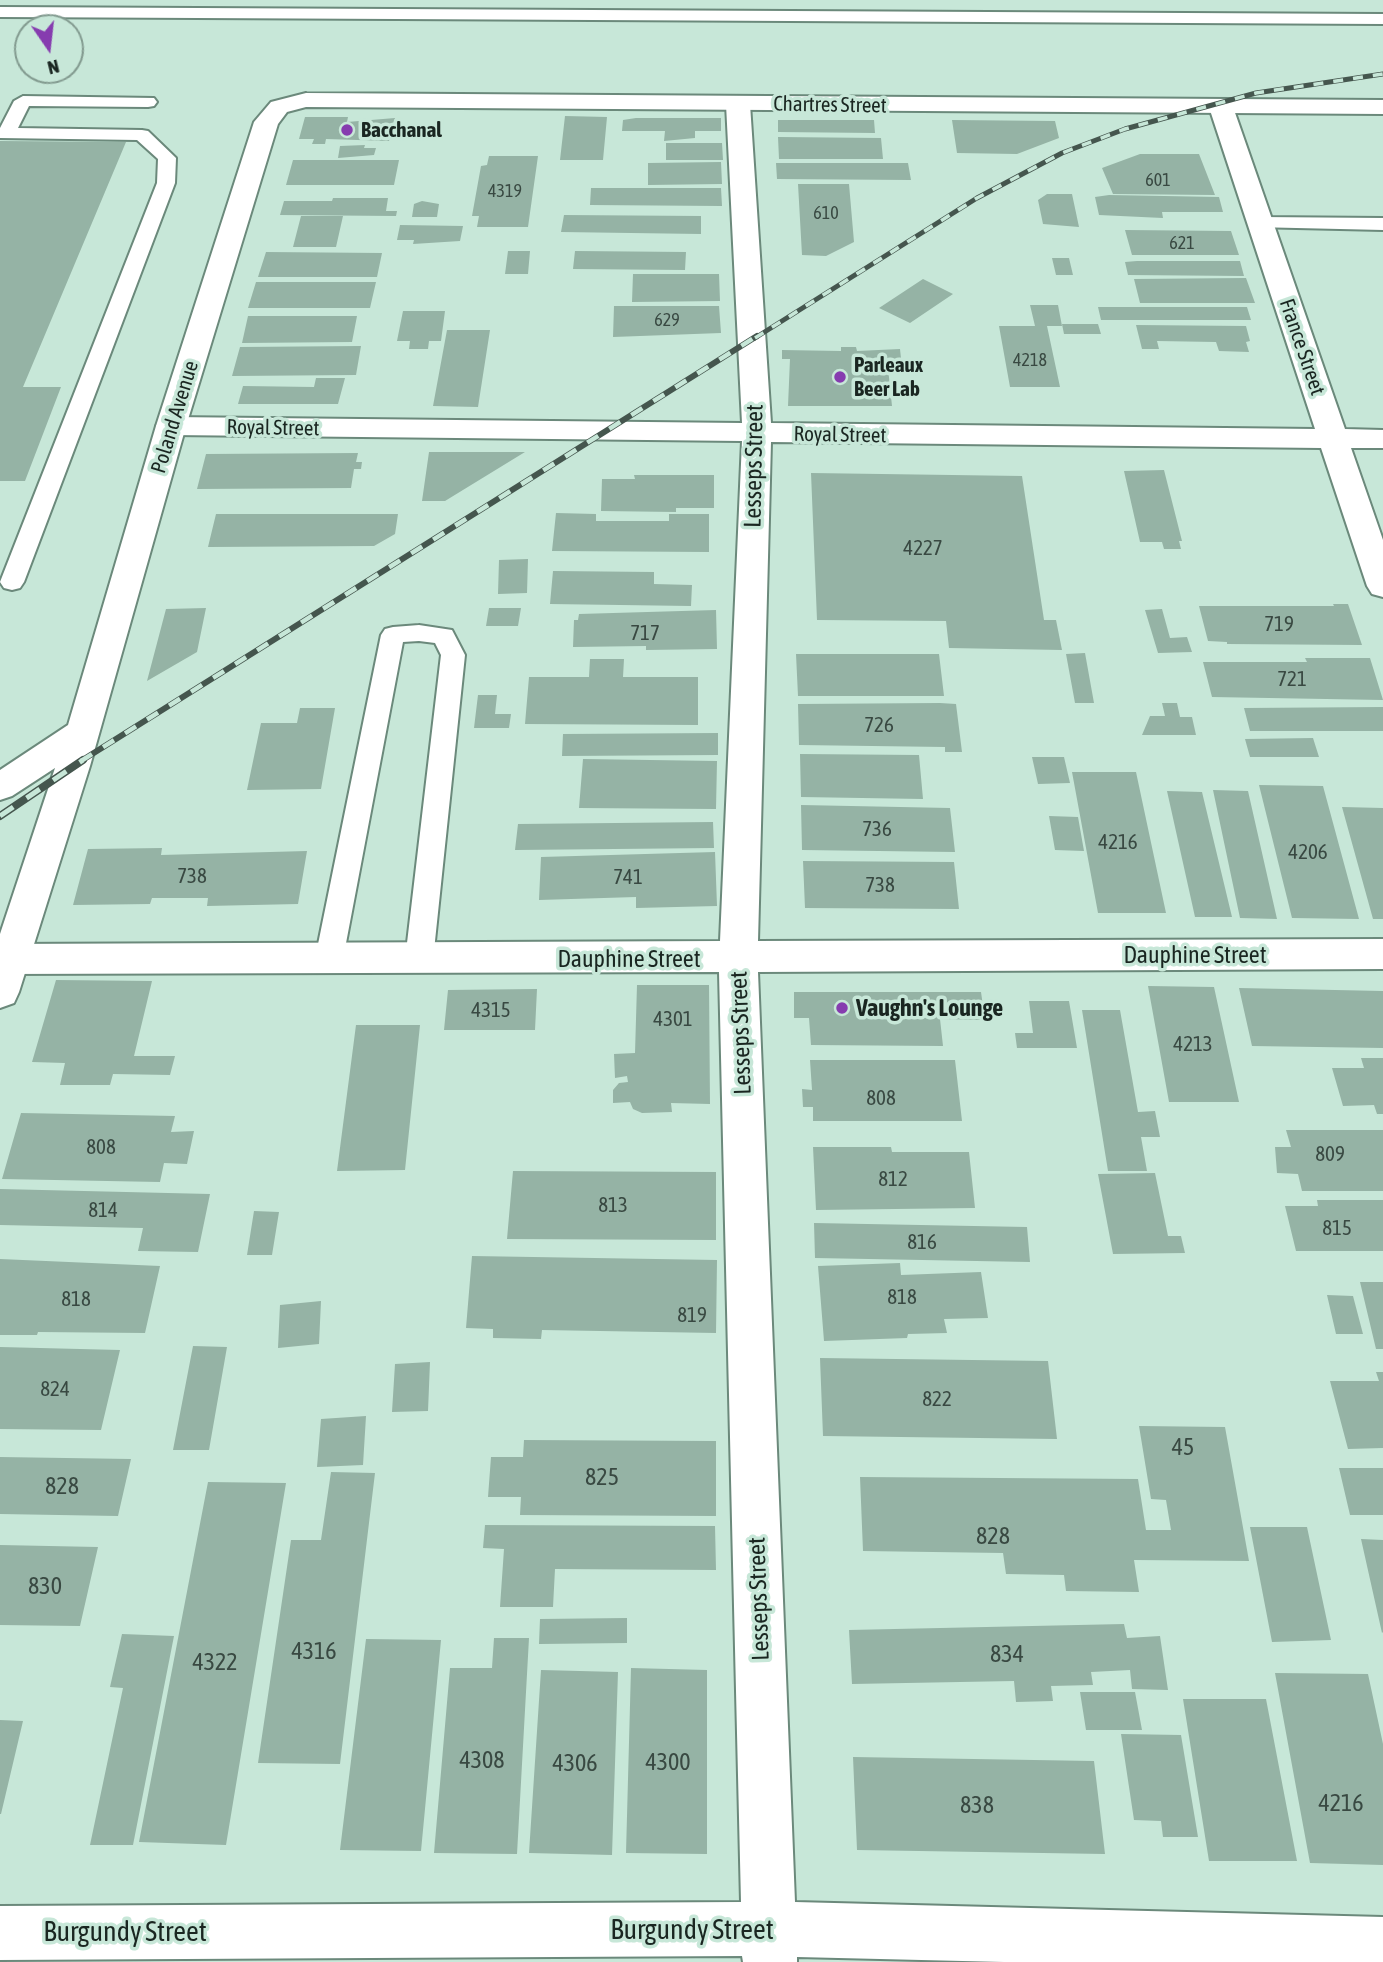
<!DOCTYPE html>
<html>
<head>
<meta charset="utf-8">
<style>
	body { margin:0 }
	#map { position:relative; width:1383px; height:1962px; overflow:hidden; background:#c7e7d8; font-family:"Asap Condensed",sans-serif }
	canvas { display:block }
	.north { position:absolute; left:14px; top:14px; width:70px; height:70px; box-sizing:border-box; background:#c7e7d8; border:2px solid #829a8f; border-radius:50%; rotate:166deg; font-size:19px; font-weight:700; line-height:28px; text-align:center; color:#1a2621 }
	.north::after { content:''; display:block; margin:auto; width:24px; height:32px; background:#863caf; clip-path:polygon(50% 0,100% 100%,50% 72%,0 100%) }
</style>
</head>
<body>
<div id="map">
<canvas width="1383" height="1962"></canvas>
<div class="north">N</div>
</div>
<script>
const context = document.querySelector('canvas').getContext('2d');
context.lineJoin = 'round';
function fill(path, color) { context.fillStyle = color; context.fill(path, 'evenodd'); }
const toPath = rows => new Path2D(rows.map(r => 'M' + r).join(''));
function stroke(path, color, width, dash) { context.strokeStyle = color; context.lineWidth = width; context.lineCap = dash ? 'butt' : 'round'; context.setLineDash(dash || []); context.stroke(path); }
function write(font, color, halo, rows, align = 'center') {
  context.font = font + ' "Asap Condensed",sans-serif'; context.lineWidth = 7; context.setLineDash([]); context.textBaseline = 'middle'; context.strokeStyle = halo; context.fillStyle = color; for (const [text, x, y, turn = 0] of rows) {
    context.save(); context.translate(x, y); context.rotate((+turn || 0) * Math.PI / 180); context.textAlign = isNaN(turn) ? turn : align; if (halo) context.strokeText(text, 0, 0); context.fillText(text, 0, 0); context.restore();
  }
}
fill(toPath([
	[565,116,607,117,603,160,560,160],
	[305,117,348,117,347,122,395,118,389,141,326,139,325,144,312,144,314,139,299,139],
	[636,118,721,118,721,131,695,131,695,138,664,141,665,131,622,131,623,120],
	[778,120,874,120,875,133,778,132],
	[952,120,1055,121,1059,138,1017,154,957,153],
	[778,137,881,138,883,159,779,159],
	[0,141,126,142,23,387,61,387,25,481,0,481],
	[666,143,722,143,723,160,666,160],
	[365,145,364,148,376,148,374,155,338,158,340,146],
	[1140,154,1199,154,1215,195,1113,194,1102,168],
	[489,156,538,156,528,227,477,227,479,216,472,216,481,166,487,165],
	[293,160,399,160,394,185,286,185],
	[721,162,722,184,648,185,648,163],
	[776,163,908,163,911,180,777,179],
	[798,184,849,184,854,242,826,256,802,255],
	[591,188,721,188,722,206,590,205],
	[1047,194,1072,194,1079,227,1043,224,1038,200],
	[1109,195,1219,197,1223,212,1162,212,1163,218,1099,215,1095,197],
	[333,198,388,198,386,211,397,211,396,216,280,215,284,201,332,201],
	[422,201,439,204,437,217,412,217,414,204],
	[564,215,701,216,701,234,561,232],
	[301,216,343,216,336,247,293,247],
	[400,225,463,226,460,241,413,244,414,240,397,240],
	[1125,230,1231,231,1239,255,1132,255],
	[508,251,530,251,528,274,505,274],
	[575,251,686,252,685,270,573,269],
	[266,252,382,253,377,277,258,277],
	[1052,258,1069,258,1073,275,1056,275],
	[1137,261,1240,261,1244,276,1128,275,1125,262],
	[633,274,719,274,720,301,632,302],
	[1246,278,1255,303,1140,303,1134,279],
	[923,279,953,294,910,323,879,308],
	[256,282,376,282,370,308,248,308],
	[1030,305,1058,305,1062,326,1047,326,1060,387,1010,387,999,326,1035,326],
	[614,306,719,306,721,333,613,337],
	[1098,307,1247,307,1251,320,1101,320],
	[403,311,445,311,441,341,429,341,428,349,409,349,410,341,397,341],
	[248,316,357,316,352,342,242,343],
	[1062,324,1098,324,1101,334,1064,334],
	[1136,325,1246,326,1250,341,1246,342,1249,352,1219,351,1216,342,1157,341,1159,349,1142,349],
	[447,330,490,330,478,407,433,406],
	[361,346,356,375,232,376,240,347],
	[841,347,856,347,857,351,900,349,902,368,888,368,892,406,788,406,790,359,782,359,782,350,841,351],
	[316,378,345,378,338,404,238,404,243,386,314,387],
	[429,452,525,452,445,501,422,501],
	[358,453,356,462,362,462,361,469,354,469,351,488,197,489,206,454],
	[1164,470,1182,541,1179,541,1181,549,1164,549,1162,542,1140,542,1124,471],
	[811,473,1022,476,1044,620,1056,620,1062,650,949,648,946,621,817,620],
	[634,475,714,475,714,508,676,508,676,512,601,511,602,479,635,479],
	[556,513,596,514,596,521,669,521,669,514,709,514,709,552,552,551],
	[216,514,398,514,395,534,374,546,208,547],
	[528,559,527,593,498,594,499,560],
	[553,571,654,572,654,584,692,585,691,606,550,604],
	[1333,604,1348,604,1362,645,1227,644,1227,642,1208,641,1199,606,1334,606],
	[206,608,197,652,147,681,166,609],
	[489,608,521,608,518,626,486,626],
	[1162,609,1170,638,1187,637,1192,652,1158,653,1145,610],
	[716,610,717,649,646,650,646,646,573,647,574,620,578,620,579,614],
	[1085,653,1094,703,1075,703,1066,654],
	[796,654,939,654,944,696,798,696],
	[1305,658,1370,658,1383,700,1212,697,1203,662,1307,662],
	[590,659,624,659,623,677,698,677,698,725,525,724,529,677,589,677],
	[478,695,497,695,495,714,511,714,509,728,474,728],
	[940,703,956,704,962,752,945,752,945,747,799,745,798,704],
	[1162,703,1177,703,1180,717,1192,717,1196,735,1142,735,1150,716,1165,716],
	[1383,707,1383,731,1250,731,1244,708],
	[300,708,335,708,321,789,247,790,261,723,297,723],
	[718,733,718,755,562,756,563,734],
	[1313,738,1319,757,1250,757,1245,739],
	[800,754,919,755,923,799,801,797],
	[1032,757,1064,757,1070,783,1038,784],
	[583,759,717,761,716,809,579,808],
	[1072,772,1136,772,1166,913,1098,913],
	[1259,785,1323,786,1359,919,1292,918],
	[1213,790,1248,791,1277,919,1240,918],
	[1167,791,1202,792,1232,917,1195,917],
	[801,805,950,808,955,852,802,850],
	[1342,807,1383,808,1383,919,1373,919],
	[1049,816,1078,817,1084,851,1055,850],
	[713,822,714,848,515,850,518,824],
	[162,848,161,855,307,851,298,904,207,906,208,898,152,898,150,904,73,905,88,849],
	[715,852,717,906,636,908,636,897,539,900,541,857],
	[803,861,954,862,959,909,805,908],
	[56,980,152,981,134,1056,175,1056,170,1075,113,1074,110,1085,60,1085,65,1063,32,1062],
	[637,985,709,985,710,1104,671,1103,672,1112,642,1113,633,1109,630,1102,613,1103,613,1090,619,1083,628,1082,627,1076,615,1078,614,1054,635,1053],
	[1148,986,1214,987,1239,1102,1169,1102],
	[1239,988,1383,991,1383,1048,1252,1046],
	[537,989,535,1030,444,1030,448,990],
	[794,992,981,992,985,1020,940,1019,943,1046,811,1045,809,1018,794,1018],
	[1029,1001,1069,1001,1077,1048,1017,1048,1015,1033,1033,1033],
	[1082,1010,1120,1010,1138,1112,1155,1111,1160,1137,1141,1137,1147,1171,1108,1171],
	[356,1025,420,1025,405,1170,337,1171],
	[1361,1058,1383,1058,1383,1114,1377,1114,1374,1105,1343,1106,1332,1068,1364,1068],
	[810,1060,955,1060,962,1121,813,1121,813,1107,803,1107,802,1089,812,1090],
	[21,1113,175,1116,171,1132,194,1131,187,1164,164,1163,160,1182,2,1179],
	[1286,1130,1383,1130,1383,1191,1302,1191,1298,1174,1277,1173,1275,1147,1291,1147],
	[813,1147,891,1147,892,1152,969,1152,975,1208,816,1210],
	[513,1171,716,1172,716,1240,507,1239],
	[1155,1173,1168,1236,1181,1236,1185,1253,1113,1254,1098,1174],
	[0,1189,210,1194,198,1252,138,1251,143,1228,0,1225],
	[1317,1200,1383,1200,1383,1251,1296,1251,1285,1206,1318,1206],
	[254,1211,279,1212,272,1255,247,1255],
	[814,1223,1027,1227,1030,1262,815,1258],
	[472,1256,717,1260,716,1333,542,1330,541,1339,493,1338,493,1329,466,1328],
	[0,1259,160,1266,145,1333,38,1332,37,1335,0,1335],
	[900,1263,901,1275,981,1272,988,1318,944,1319,947,1333,908,1334,907,1338,824,1341,818,1266],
	[1360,1282,1383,1282,1383,1349,1376,1349],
	[1327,1295,1353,1296,1363,1334,1336,1334],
	[321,1301,319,1344,278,1348,280,1305],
	[193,1346,227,1347,209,1450,173,1450],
	[0,1347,120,1350,101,1430,0,1429],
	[820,1358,1048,1361,1057,1439,823,1436],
	[430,1362,428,1411,392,1412,395,1364],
	[1376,1372,1383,1372,1383,1448,1348,1449,1330,1381,1379,1381],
	[366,1416,363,1465,317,1467,321,1419],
	[1139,1426,1225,1427,1249,1561,1134,1560,1139,1592,1066,1591,1064,1575,1006,1574,1003,1553,863,1551,860,1477,1138,1479,1146,1530,1171,1530,1166,1500,1151,1499],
	[524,1440,716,1441,716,1516,520,1515,521,1497,488,1497,491,1457,523,1457],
	[0,1457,131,1459,118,1516,0,1514],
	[1339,1468,1383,1468,1383,1515,1350,1515],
	[331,1472,375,1473,340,1764,258,1763,291,1540,321,1540],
	[208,1482,286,1483,226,1845,139,1842],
	[485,1525,715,1526,716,1570,555,1569,553,1607,500,1607,504,1549,483,1548],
	[1250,1527,1307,1527,1331,1640,1272,1642],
	[1361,1539,1383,1540,1383,1632,1382,1633],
	[0,1545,98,1547,80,1626,0,1625],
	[627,1618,627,1643,539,1644,540,1619],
	[1124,1624,1127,1638,1160,1636,1168,1690,1132,1689,1130,1670,1091,1672,1093,1685,1051,1686,1053,1701,1016,1702,1014,1681,852,1684,849,1630],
	[122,1634,174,1636,133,1845,90,1845,123,1688,110,1687],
	[494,1638,529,1638,517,1854,434,1853,450,1668,492,1668],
	[366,1639,441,1640,421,1851,340,1850],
	[631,1668,707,1670,707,1854,626,1853],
	[541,1670,618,1672,612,1855,529,1853],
	[1275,1673,1368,1674,1383,1744,1383,1865,1310,1863],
	[1080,1692,1135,1692,1142,1730,1086,1730],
	[1183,1699,1266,1699,1297,1861,1209,1861],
	[0,1720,23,1721,1,1814,0,1814],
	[1121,1734,1181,1735,1198,1837,1163,1837,1161,1821,1134,1820],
	[853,1757,1094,1761,1105,1854,857,1850]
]), '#95b3a5');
const lane = toPath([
	[0,7,1383,14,1383,24,0,17,0,7],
	[23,96,154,98,157,102,154,106,148,107,29,106,18,128,142,130,148,131,176,158,175,183,24,582,20,588,12,590,4,588,0,582,157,183,158,159,137,140,0,138,0,128,14,101,23,96],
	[1260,217,1383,218,1383,230,1253,227,1251,223,1253,219,1260,217],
	[419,625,452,630,465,655,433,960,429,968,419,971,409,968,405,960,441,655,435,643,419,641,403,642,343,959,339,967,329,970,319,967,315,959,381,635,385,629,393,627,419,625]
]);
const street = toPath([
	[738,97,746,99,750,104,771,423,1315,429,1209,107,1213,102,1221,100,1229,102,1233,107,1345,429,1383,430,1383,448,1351,448,1383,540,1383,597,1372,594,1367,586,1321,448,771,442,758,941,1383,939,1383,969,758,972,795,1902,1383,1917,1383,1962,1004,1962,797,1957,797,1962,743,1962,742,1956,0,1960,0,1906,741,1902,719,972,0,974,0,944,720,941,742,441,171,435,161,432,156,426,161,420,171,417,742,423,726,104,730,99,738,97]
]);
const secondary = toPath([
	[306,93,1383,100,1383,114,306,107,287,112,278,124,186,426,90,766,19,992,14,1003,0,1008,0,934,55,768,12,796,0,800,0,770,68,725,156,426,254,122,271,102,306,93]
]);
stroke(lane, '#6b897b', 4);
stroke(street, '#6b897b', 4);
stroke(secondary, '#6b897b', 4);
fill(lane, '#fff');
fill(street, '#fff');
fill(secondary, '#fff');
const railFar2 = toPath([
	[755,338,977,198,1062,153,1125,129,1256,93,1383,74]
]);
const railFar1 = toPath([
	[81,761,757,336]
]);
const rail = toPath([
	[0,816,83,760]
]);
stroke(railFar2, '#45564e', 5);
stroke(railFar1, '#45564e', 6);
stroke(rail, '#45564e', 8);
stroke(railFar2, '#c7e7d8', 3.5, [10]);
stroke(railFar1, '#c7e7d8', 4.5, [13]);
stroke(rail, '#c7e7d8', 5, [16]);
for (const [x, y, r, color] of [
	[347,130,7,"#863caf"],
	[840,377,7,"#863caf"],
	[842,1008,7,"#863caf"]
]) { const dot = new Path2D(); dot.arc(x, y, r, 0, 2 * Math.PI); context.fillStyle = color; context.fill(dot); stroke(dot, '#c7e7d8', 2.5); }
write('18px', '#394942', null, [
	["601",1158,180],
	["4319",505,191],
	["610",826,213],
	["621",1182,243],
	["629",667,320],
	["4218",1030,360]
]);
write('21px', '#1a2621', '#c7e7d8', [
	["Chartres Street",830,105,1],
	["France Street",1302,347,71],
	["Poland Avenue",175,417,-73],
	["Royal Street",273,428,1],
	["Royal Street",840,435,1]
]);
write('bold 21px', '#1a2621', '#c7e7d8', [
	["Bacchanal",361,130],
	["Parleaux",854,365],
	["Beer Lab",854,389]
], 'left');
write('21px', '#394942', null, [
	["4227",923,548],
	["719",1279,624],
	["717",645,633],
	["721",1292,679],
	["726",879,725],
	["736",877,829],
	["4216",1118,842],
	["4206",1308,852],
	["738",192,876],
	["741",628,877],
	["738",880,885],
	["4315",491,1010],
	["4301",673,1019],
	["4213",1193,1044],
	["808",881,1098],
	["808",101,1147],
	["809",1330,1154],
	["812",893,1179],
	["813",613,1205],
	["814",103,1210],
	["815",1337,1228],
	["816",922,1242],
	["818",902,1297],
	["818",76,1299],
	["819",692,1315],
	["824",55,1389],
	["822",937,1399]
]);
write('24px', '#1a2621', '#c7e7d8', [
	["Lesseps Street",754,466,-89],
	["Dauphine Street",1195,955],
	["Dauphine Street",629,959],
	["Lesseps Street",741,1033,-92],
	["Lesseps Street",759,1599,-92]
]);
write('bold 24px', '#1a2621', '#c7e7d8', [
	["Vaughn's Lounge",856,1008]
], 'left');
write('24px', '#394942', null, [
	["45",1183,1447],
	["825",602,1477],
	["828",62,1486],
	["828",993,1536],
	["830",45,1586],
	["4316",314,1651],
	["834",1007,1654],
	["4322",215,1662],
	["4308",482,1760],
	["4300",668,1762],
	["4306",575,1763],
	["4216",1341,1803],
	["838",977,1805]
]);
write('28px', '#1a2621', '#c7e7d8', [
	["Burgundy Street",692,1930],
	["Burgundy Street",125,1932]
]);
</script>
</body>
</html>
